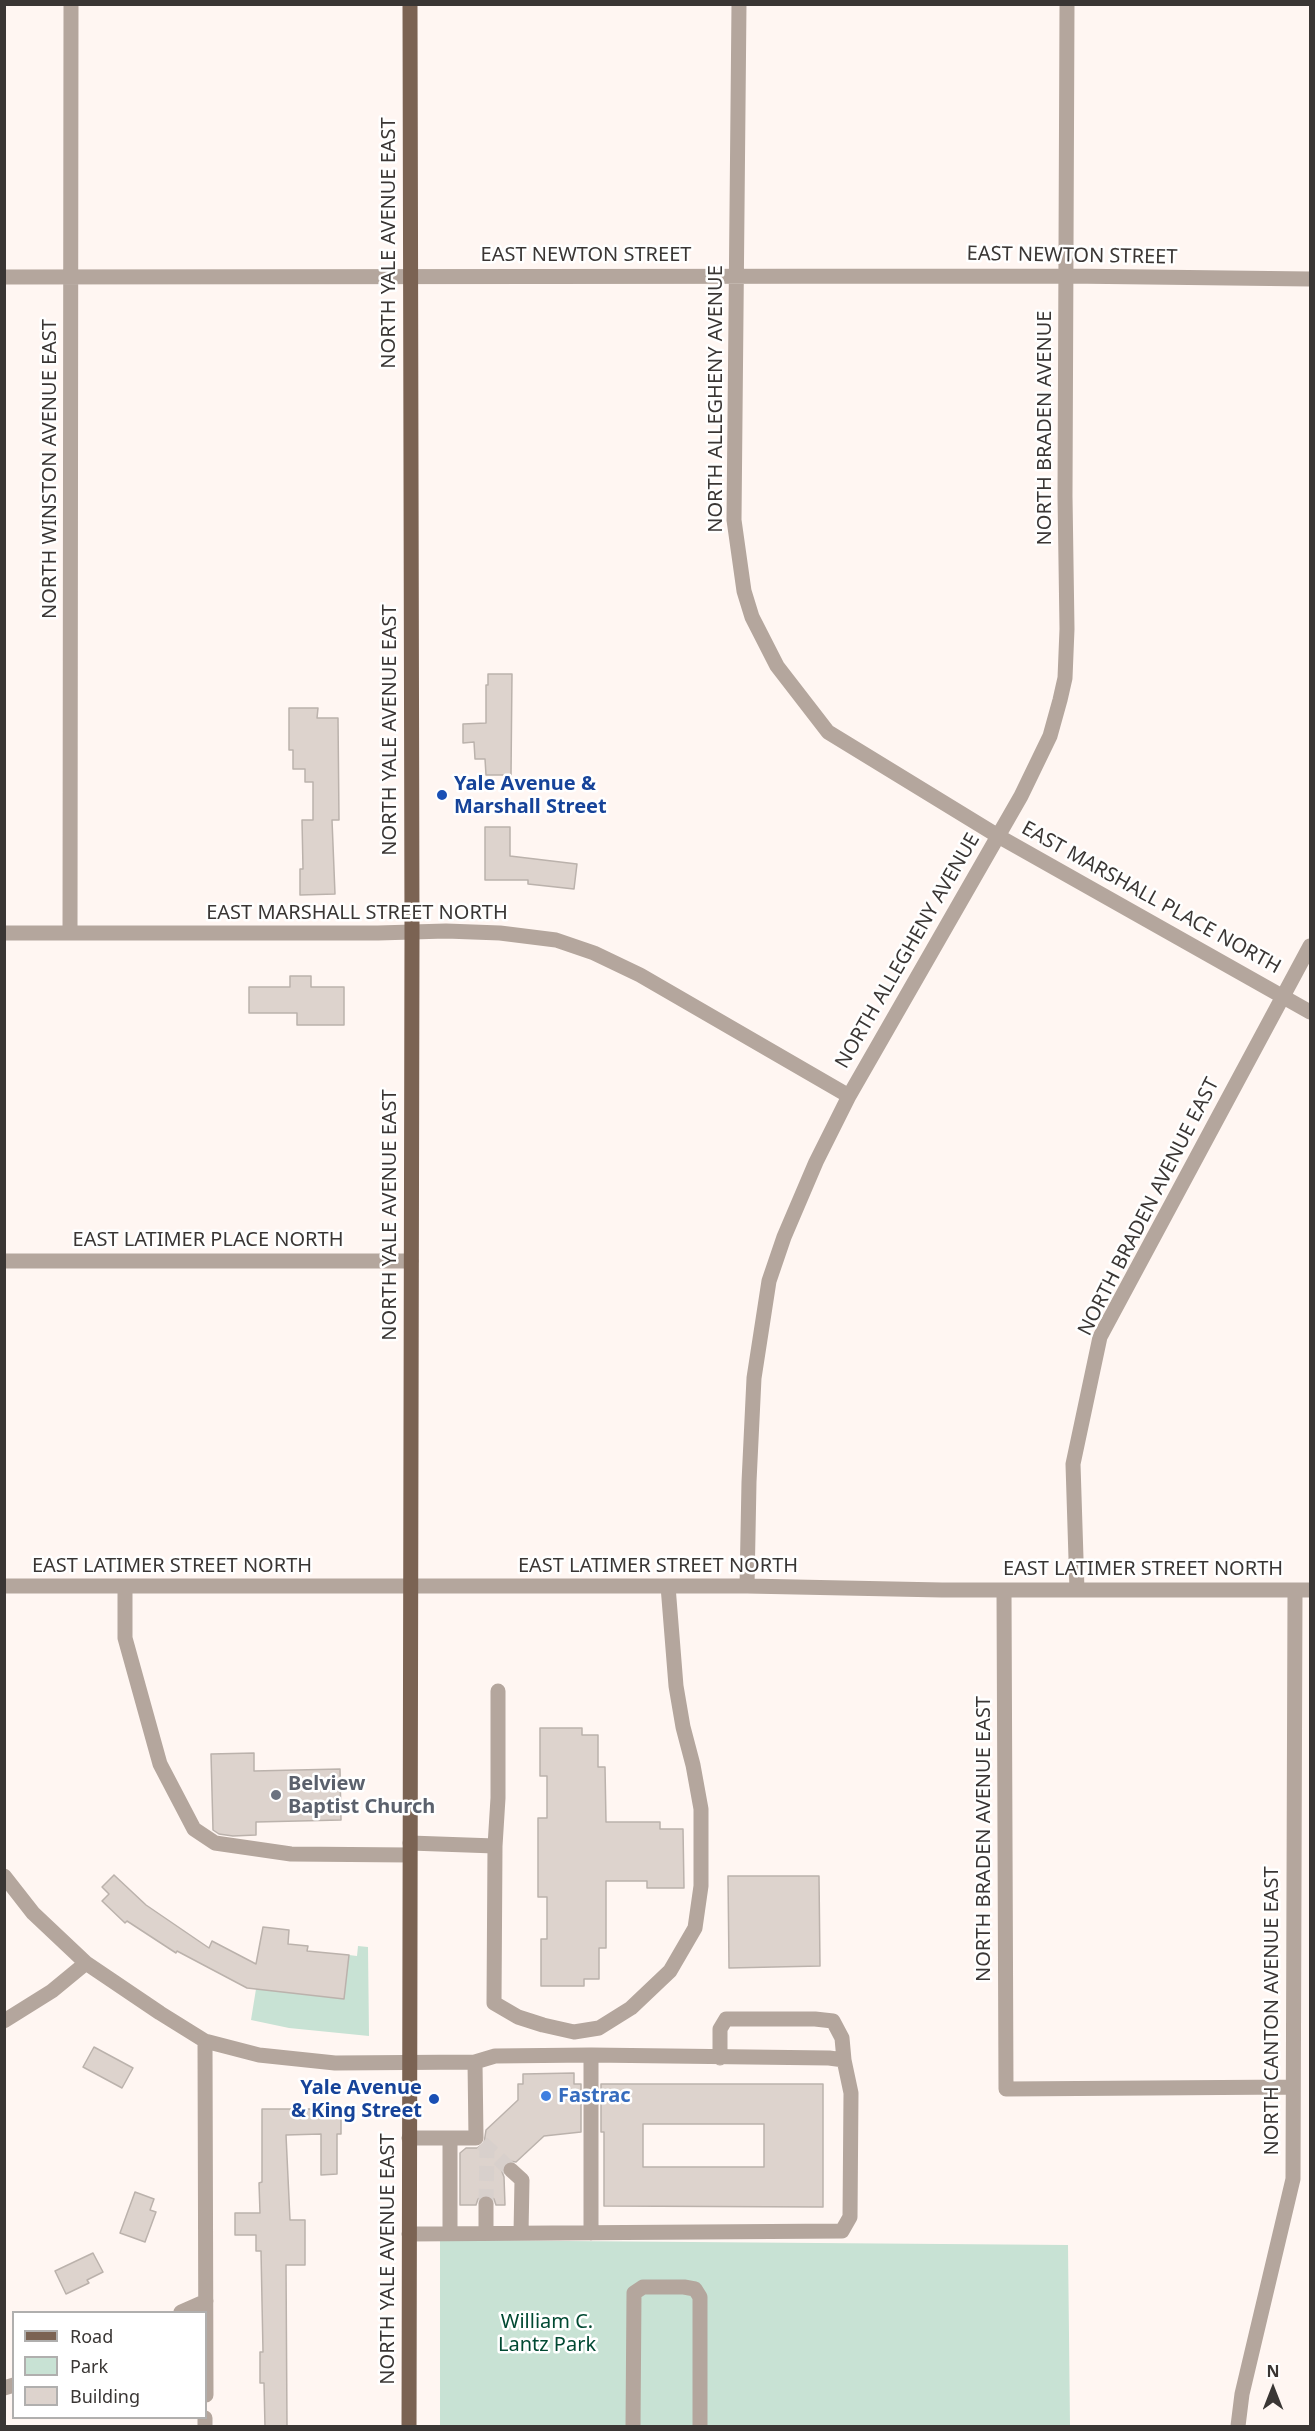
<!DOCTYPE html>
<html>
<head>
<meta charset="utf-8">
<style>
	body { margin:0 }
	#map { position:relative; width:1315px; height:2431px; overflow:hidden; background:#fff6f2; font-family:"Noto Sans",sans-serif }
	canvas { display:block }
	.frame { position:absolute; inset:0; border:6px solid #3a3634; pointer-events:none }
	.legend { position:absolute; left:12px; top:2311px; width:195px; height:108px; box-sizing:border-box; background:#fff; border:2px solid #b0afae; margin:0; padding:8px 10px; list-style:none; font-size:18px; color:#3a3634 }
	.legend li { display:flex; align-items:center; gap:12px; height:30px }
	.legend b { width:30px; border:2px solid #b0afae }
	.north { position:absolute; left:1243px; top:2359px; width:60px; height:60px; -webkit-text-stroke:4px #fff; paint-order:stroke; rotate:0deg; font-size:16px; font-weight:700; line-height:24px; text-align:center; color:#3a3634 }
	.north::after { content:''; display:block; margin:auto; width:21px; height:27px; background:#3a3634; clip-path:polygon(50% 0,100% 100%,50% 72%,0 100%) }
</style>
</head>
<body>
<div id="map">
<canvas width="1315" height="2431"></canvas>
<div class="frame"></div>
<ul class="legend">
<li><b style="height:8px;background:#7b6353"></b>Road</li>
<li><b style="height:16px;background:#c8e2d4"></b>Park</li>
<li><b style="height:16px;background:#ddd3cd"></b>Building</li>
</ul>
<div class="north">N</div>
</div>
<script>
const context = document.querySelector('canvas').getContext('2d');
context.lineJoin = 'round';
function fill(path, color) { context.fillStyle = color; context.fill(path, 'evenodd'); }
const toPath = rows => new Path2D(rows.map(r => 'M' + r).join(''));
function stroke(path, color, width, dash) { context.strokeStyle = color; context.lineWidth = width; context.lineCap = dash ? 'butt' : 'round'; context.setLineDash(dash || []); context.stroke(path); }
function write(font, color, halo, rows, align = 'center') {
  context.font = font + ' "Noto Sans",sans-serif'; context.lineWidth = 5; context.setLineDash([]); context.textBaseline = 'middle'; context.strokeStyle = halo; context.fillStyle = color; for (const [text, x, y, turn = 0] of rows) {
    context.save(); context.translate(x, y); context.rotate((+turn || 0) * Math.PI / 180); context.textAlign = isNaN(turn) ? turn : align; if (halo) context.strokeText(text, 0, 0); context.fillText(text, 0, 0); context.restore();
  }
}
fill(toPath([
	[358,1946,368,1947,369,2036,289,2028,251,2020,256,1989,349,1955,357,1956],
	[440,2240,1068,2245,1070,2426,440,2426]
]), '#c8e2d4');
const building = toPath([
	[488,674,512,674,511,775,486,775,485,759,475,759,474,742,463,743,463,724,486,723,486,685,488,685,488,674],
	[289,708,318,708,317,718,338,718,339,820,332,820,335,894,300,895,300,869,303,869,302,820,313,820,313,782,305,782,305,769,293,769,293,750,289,750,289,708],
	[485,827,510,827,510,856,577,864,574,889,528,884,528,880,485,880,485,827],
	[290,976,311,976,311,987,344,987,344,1025,297,1025,297,1013,249,1013,249,987,290,987,290,976],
	[540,1728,582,1728,582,1735,598,1735,598,1767,605,1767,606,1822,660,1822,660,1829,683,1829,684,1888,647,1888,647,1881,606,1881,606,1948,599,1948,599,1979,584,1979,584,1986,541,1986,541,1939,547,1939,547,1897,538,1897,538,1818,547,1818,547,1776,540,1776,540,1728],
	[254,1753,254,1771,340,1769,341,1820,256,1822,256,1835,233,1836,219,1834,213,1830,211,1754,254,1753],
	[114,1875,146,1905,209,1948,212,1941,256,1964,263,1927,289,1930,288,1944,308,1946,307,1951,349,1955,344,1999,247,1988,177,1951,176,1953,127,1921,125,1923,102,1901,109,1894,102,1887,114,1875],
	[728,1876,819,1876,820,1966,729,1968,728,1876],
	[94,2047,133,2068,122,2088,83,2067,94,2047],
	[574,2073,574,2084,581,2084,581,2132,544,2136,516,2162,509,2161,504,2163,501,2169,504,2177,505,2205,496,2205,494,2199,485,2194,478,2199,476,2205,460,2205,460,2153,466,2148,477,2148,484,2143,486,2130,518,2100,518,2084,523,2084,523,2074,574,2073],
	[601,2084,823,2084,823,2207,604,2206,604,2132,601,2132,601,2084],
	[643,2124,764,2124,764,2167,643,2167,643,2124],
	[262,2109,333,2109,333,2115,341,2117,341,2134,337,2134,337,2174,321,2175,321,2134,286,2135,290,2220,305,2220,305,2265,286,2265,287,2427,265,2427,264,2383,260,2383,260,2352,263,2352,261,2251,256,2251,256,2235,235,2235,235,2213,260,2213,259,2183,262,2182,262,2109],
	[135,2192,154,2199,150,2210,156,2212,145,2242,120,2233,135,2192],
	[93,2253,103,2272,87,2280,89,2283,66,2294,55,2271,93,2253]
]);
fill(building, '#ddd3cd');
stroke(building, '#bbb2ac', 1.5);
stroke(toPath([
	[482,2143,511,2170],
	[486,2204,487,2148]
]), '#d8d0cc', 15, [15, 8]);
stroke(toPath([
	[739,4,734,520,744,591,752,617,777,666,828,732,998,836,1310,1012],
	[4,277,1067,276,1310,279],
	[4,933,378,933,446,931,500,933,556,940,594,953,640,975,849,1096],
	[70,933,71,4],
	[4,1261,411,1261],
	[4,1586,747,1586,942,1590,1310,1590],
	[747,1586,749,1482,754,1378,769,1281,784,1237,816,1162,849,1096,1021,796,1050,736,1060,700,1065,678,1067,629,1065,496,1067,4],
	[125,1587,125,1638,160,1764,194,1829,215,1843,291,1854,409,1855],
	[1004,1590,1006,2089,1293,2087],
	[1077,1590,1073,1464,1100,1337,1310,946],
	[410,1843,495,1846,498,1798,498,1691],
	[495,1846,494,2003,518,2017,543,2025,574,2032,599,2028,631,2008,670,1971,695,1928,701,1886,701,1809,693,1765,683,1727,676,1686,668,1586],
	[4,1876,33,1913,86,1963],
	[4,2021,52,1991,86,1963,160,2013,205,2041,259,2055,335,2063,475,2062,495,2056,591,2055,829,2058,844,2060,851,2093,850,2217,842,2231,409,2234],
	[205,2041,206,2395],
	[591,2055,591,2233],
	[720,2058,720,2029,726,2019,815,2019,833,2021,842,2038,844,2060],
	[409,2138,450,2138,450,2233],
	[450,2138,476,2138,475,2062],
	[511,2170,522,2180,521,2233],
	[486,2204,486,2233],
	[181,2312,206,2301],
	[4,2388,14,2385],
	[205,2426,205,2418],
	[633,2426,634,2293,643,2287,684,2287,695,2289,700,2297,700,2426],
	[1238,2426,1242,2394,1293,2179,1295,1590]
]), '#b4a69d', 15);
stroke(toPath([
	[409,2426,412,932,410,4]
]), '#7b6353', 15);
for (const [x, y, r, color] of [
	[442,795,6,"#1a4fb4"],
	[276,1795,6,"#6b7280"],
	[546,2096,6,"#3f7fe0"],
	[434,2099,6,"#1a4fb4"]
]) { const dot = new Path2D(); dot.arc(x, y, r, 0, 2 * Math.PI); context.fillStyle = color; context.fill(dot); stroke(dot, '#fff', 2); }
write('20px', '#3a3634', '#fff', [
	["NORTH YALE AVENUE EAST",389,243,-90],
	["EAST NEWTON STREET",586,255],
	["EAST NEWTON STREET",1072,256,1],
	["NORTH ALLEGHENY AVENUE",716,399,-90],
	["NORTH BRADEN AVENUE",1045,428,-90],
	["NORTH WINSTON AVENUE EAST",50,469,-90],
	["NORTH YALE AVENUE EAST",390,730,-90],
	["EAST MARSHALL PLACE NORTH",1151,898,29],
	["EAST MARSHALL STREET NORTH",357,913],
	["NORTH ALLEGHENY AVENUE",908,951,-60],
	["NORTH BRADEN AVENUE EAST",1149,1207,-63],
	["NORTH YALE AVENUE EAST",390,1215,-90],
	["EAST LATIMER PLACE NORTH",208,1240],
	["EAST LATIMER STREET NORTH",172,1566],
	["EAST LATIMER STREET NORTH",658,1566],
	["EAST LATIMER STREET NORTH",1143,1569],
	["NORTH BRADEN AVENUE EAST",984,1839,-90],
	["NORTH CANTON AVENUE EAST",1272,2011,-90],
	["NORTH YALE AVENUE EAST",388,2259,-90]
]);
write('bold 20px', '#164399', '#fff', [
	["Yale Avenue &",454,784],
	["Marshall Street",454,807],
	["Yale Avenue",422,2088,"right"],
	["& King Street",422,2111,"right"]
], 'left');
write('bold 20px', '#5b616d', '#fff', [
	["Belview",288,1784],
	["Baptist Church",288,1807]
], 'left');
write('bold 20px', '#366cbe', '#fff', [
	["Fastrac",558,2096]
], 'left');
write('20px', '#014932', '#fff', [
	["William C.",547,2322],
	["Lantz Park",547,2345]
]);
</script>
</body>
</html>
